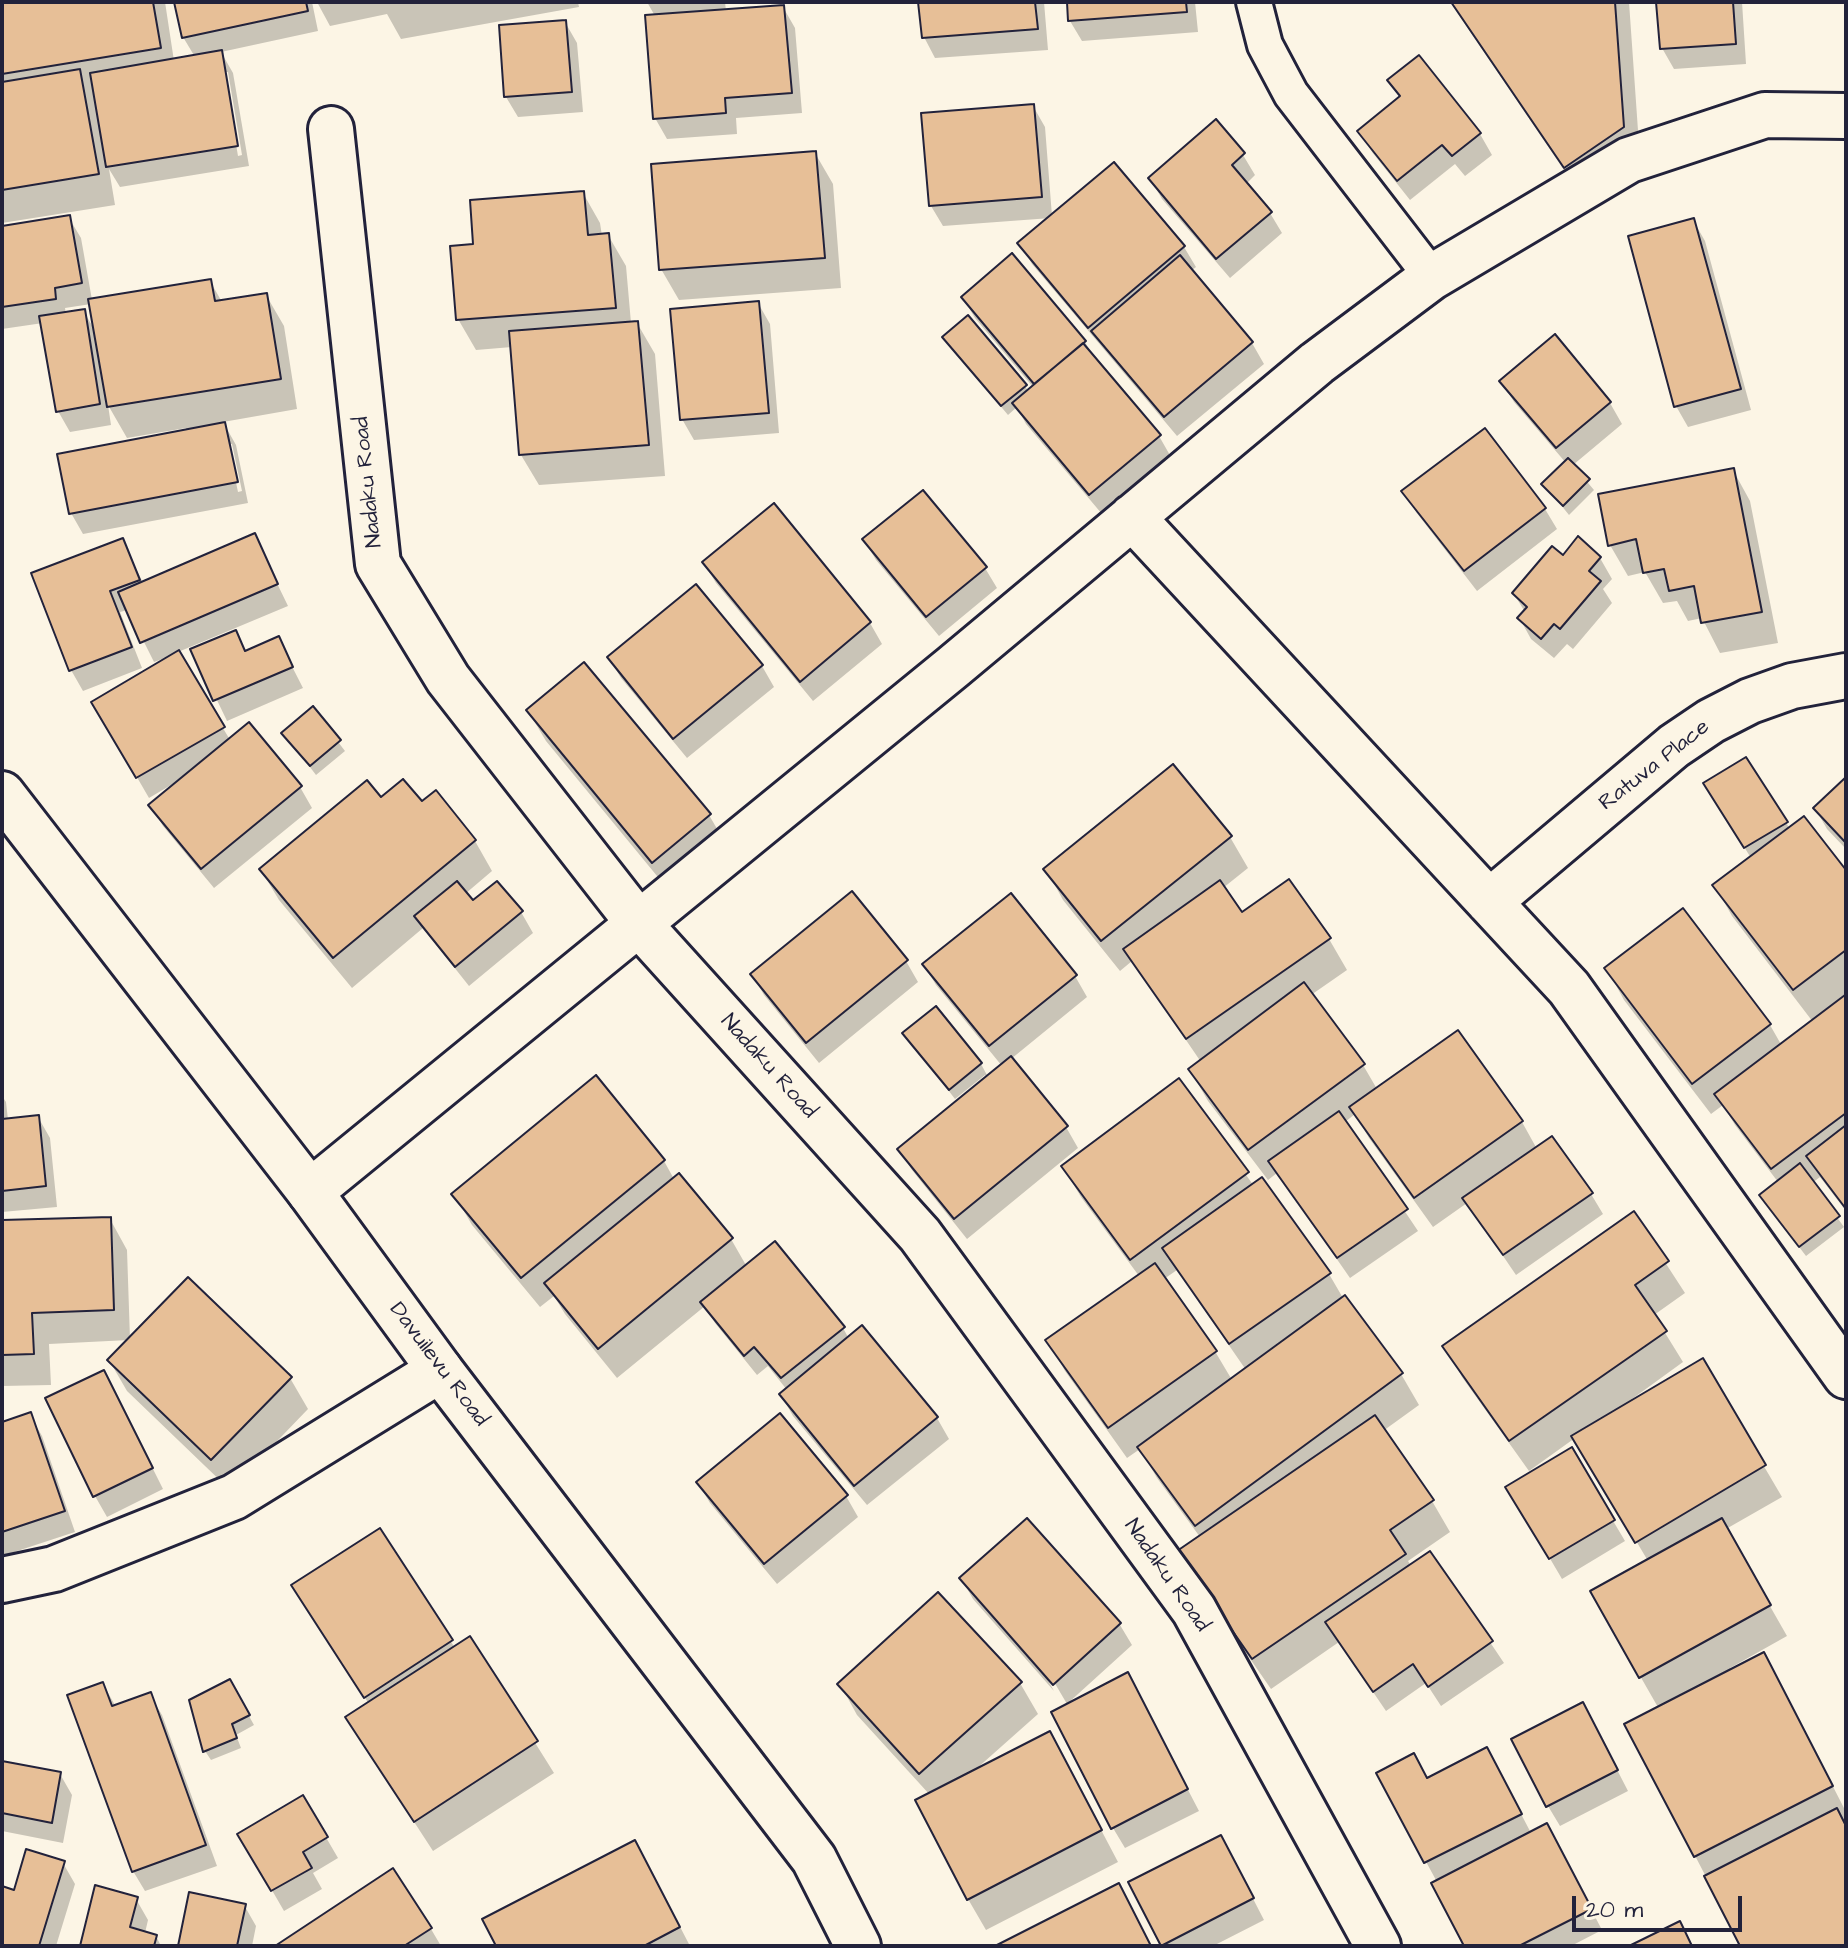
<!DOCTYPE html>
<html>
<head>
<meta charset="utf-8">
<style>
	body { margin:0 }
	#map { position:relative; width:1848px; height:1948px; overflow:hidden; background:#fcf5e5; font-family:"Architects Daughter",sans-serif }
	canvas { display:block }
	.frame { position:absolute; inset:0; border:4px solid #22223b; pointer-events:none }
	.scale { position:absolute; left:1572px; top:1896px; width:170px; height:36px; box-sizing:border-box; border:4px solid #22223b; border-top:0; padding-left:10px; font-size:24px; line-height:28px; white-space:nowrap; color:#22223b; -webkit-text-stroke:6px #fcf5e5; paint-order:stroke }
</style>
</head>
<body>
<div id="map">
<canvas width="1848" height="1948"></canvas>
<div class="frame"></div>
<div class="scale">20 m</div>
</div>
<script>
const context = document.querySelector('canvas').getContext('2d');
context.lineJoin = 'round';
function fill(path, color) { context.fillStyle = color; context.fill(path, 'evenodd'); }
const toPath = rows => new Path2D(rows.map(r => 'M' + r).join(''));
function stroke(path, color, width, dash) { context.strokeStyle = color; context.lineWidth = width; context.lineCap = dash ? 'butt' : 'round'; context.setLineDash(dash || []); context.stroke(path); }
function write(font, color, halo, rows, align = 'center') {
  context.font = font + ' "Architects Daughter",sans-serif'; context.lineWidth = 6; context.setLineDash([]); context.textBaseline = 'middle'; context.strokeStyle = halo; context.fillStyle = color; for (const [text, x, y, turn = 0] of rows) {
    context.save(); context.translate(x, y); context.rotate((+turn || 0) * Math.PI / 180); context.textAlign = isNaN(turn) ? turn : align; if (halo) context.strokeText(text, 0, 0); context.fillText(text, 0, 0); context.restore();
  }
}
fill(toPath([
	[2,2,165,2,174,61,195,57,183,37,176,2,312,2,318,31,221,52,233,73,249,166,120,187,109,169,115,205,2,223],
	[224,72,228,72,242,155,238,156],
	[317,2,578,2,579,7,401,39,387,14,330,26],
	[647,2,725,2,726,11,783,7,795,28,802,113,736,118,737,134,667,139,655,118,655,16],
	[920,2,1044,2,1048,50,935,58,924,37],
	[1069,2,1195,2,1198,32,1082,41,1070,21],
	[1450,2,1629,2,1640,159,1583,198],
	[1658,2,1742,2,1746,64,1674,69,1662,48],
	[565,22,577,43,583,112,518,117,506,97],
	[1419,57,1480,134,1492,155,1465,176,1455,164,1410,200,1372,152,1360,131,1400,99,1390,80],
	[1033,106,1045,127,1052,216,1184,247,1196,267,1191,271,1252,343,1264,364,1177,436,1032,264,1020,243,1051,218,943,226,931,206],
	[1216,122,1243,155,1255,175,1246,184,1270,213,1282,233,1230,278,1162,199,1150,178],
	[815,153,833,184,841,288,679,300,661,269],
	[583,193,600,223,602,236,608,235,626,266,631,323,637,323,655,354,665,476,539,485,521,455,512,347,476,350,458,319],
	[69,218,81,238,92,300,210,281,222,302,266,295,284,326,297,409,223,422,236,445,248,503,83,534,71,513,186,431,186,428,127,438,108,405,111,425,70,432,58,411,43,323,2,329,2,228],
	[91,304,96,332,84,312,66,314,65,308],
	[228,444,232,444,242,491,238,492],
	[1693,220,1705,241,1751,410,1688,427,1676,406],
	[963,298,1085,342,1096,361,1159,436,1171,457,1102,514,1026,424,1017,407,1008,415,951,347,945,337,1025,386,1028,391,1033,387,975,318],
	[758,303,770,324,779,433,694,440,682,419],
	[1502,382,1610,403,1622,424,1573,465,1594,490,1569,515,1544,484,1566,463,1514,402],
	[1733,470,1750,501,1778,643,1720,653,1702,618,1688,621,1677,601,1663,603,1645,572,1628,576,1610,545],
	[1404,491,1545,509,1557,529,1477,591,1416,512],
	[774,506,870,623,882,644,813,701,716,583,704,563],
	[254,536,288,606,178,652,230,740,300,787,312,808,214,888,163,826,151,806,176,782,149,798,94,703,166,660,165,658,154,662,128,610,120,612,142,668,83,691,71,670,33,574,122,540,143,583],
	[1578,539,1600,558,1612,579,1603,589,1612,603,1573,649,1567,644,1554,658,1531,639,1520,619,1525,612,1514,594,1563,558],
	[864,540,985,568,997,588,939,636,876,560],
	[696,587,762,666,774,687,687,758,621,678,609,658],
	[235,633,246,652,278,639,303,688,227,721,193,650],
	[584,665,709,815,727,846,671,893,546,741,528,711],
	[313,709,345,751,316,775,284,733],
	[1746,760,1790,829,1846,874,1846,994,1843,996,1846,1000,1846,1211,1820,1177,1812,1183,1844,1227,1806,1256,1767,1205,1778,1182,1735,1125,1723,1105,1711,1114,1624,1000,1607,969,1770,1025,1782,1046,1813,1022,1732,916,1715,886,1751,858,1718,805],
	[1846,780,1846,849,1827,829,1815,808],
	[380,800,421,804,475,841,492,871,465,894,473,903,521,912,533,933,469,986,423,928,352,988,279,900,261,870],
	[1230,837,1248,868,1223,888,1242,914,1288,882,1329,939,1347,970,1311,995,1363,1065,1377,1089,1458,1032,1522,1122,1537,1149,1591,1194,1603,1214,1516,1275,1467,1203,1433,1227,1369,1138,1355,1114,1345,1122,1418,1231,1350,1278,1277,1173,1268,1180,1208,1101,1190,1070,1201,1062,1132,961,1120,971,1063,900,1046,869],
	[906,961,918,982,819,1063,764,995,752,974],
	[924,965,1075,976,1087,997,1011,1059,1066,1127,1078,1148,967,1239,912,1170,900,1150,988,1078,985,1075,955,1099,905,1034,981,1064,988,1077,1002,1066,936,985],
	[1178,1081,1254,1186,1329,1274,1343,1298,1401,1374,1419,1405,1383,1431,1432,1501,1450,1532,1408,1561,1411,1566,1430,1553,1504,1663,1441,1706,1426,1683,1386,1711,1339,1642,1271,1689,1197,1582,1200,1537,1157,1478,1140,1449,1127,1458,1065,1371,1048,1341,1139,1276,1081,1197,1063,1167],
	[1177,1270,1246,1370,1232,1380,1216,1353,1164,1279],
	[2,1096,6,1102,8,1120,38,1117,50,1138,57,1207,2,1212],
	[664,1161,674,1179,731,1239,747,1267,843,1328,849,1339,862,1328,937,1418,949,1439,867,1505,793,1416,781,1395,787,1390,768,1366,757,1375,715,1323,705,1306,617,1378,565,1314,554,1296,540,1307,472,1225,454,1194],
	[1633,1213,1685,1293,1654,1315,1683,1362,1632,1399,1634,1401,1702,1361,1782,1497,1726,1529,1787,1636,1730,1668,1731,1671,1781,1685,1846,1812,1846,1819,1842,1821,1846,1828,1846,1946,1742,1946,1627,1725,1659,1709,1592,1592,1648,1561,1575,1438,1529,1471,1462,1377,1445,1346],
	[110,1219,127,1250,130,1339,290,1378,308,1409,230,1490,127,1391,109,1360,129,1340,49,1344,51,1385,2,1386,2,1222],
	[115,1393,163,1489,107,1517,95,1496],
	[30,1415,42,1436,75,1532,2,1556,2,1424],
	[1571,1450,1625,1541,1562,1579,1508,1487],
	[698,1483,846,1496,858,1517,777,1584,710,1503],
	[1027,1521,1120,1625,1132,1645,1067,1704,1050,1675,1046,1677,1054,1691,973,1599,961,1578],
	[379,1531,455,1648,470,1639,554,1773,433,1851,366,1748,369,1704,305,1606],
	[230,1682,254,1725,236,1735,241,1748,211,1760,205,1751],
	[1020,1683,1038,1714,975,1770,1050,1733,1118,1862,986,1930,968,1899,930,1795,857,1715,840,1684],
	[103,1684,116,1707,150,1695,162,1715,217,1866,145,1891,133,1871],
	[1139,1696,1199,1811,1125,1848,1113,1828],
	[1594,1725,1628,1791,1560,1826,1548,1806],
	[2,1763,60,1774,72,1795,63,1843,2,1831],
	[1498,1770,1531,1833,1558,1846,1602,1930,1571,1946,1466,1946,1437,1882,1378,1773,1427,1780],
	[303,1798,338,1858,313,1873,322,1889,284,1911,240,1835],
	[1232,1858,1264,1920,1213,1946,1163,1946,1131,1883],
	[63,1863,75,1884,56,1946,2,1946,2,1889,15,1892],
	[652,1873,690,1946,498,1946],
	[136,1899,148,1920,145,1933,156,1936,161,1946,82,1946],
	[244,1905,256,1926,252,1946,180,1946],
	[431,1929,441,1946,277,1946]
]), '#0003');
const building = toPath([
	[2,2,153,2,161,48,2,74,2,2],
	[174,2,306,2,308,11,182,38,174,2],
	[918,2,1035,2,1038,29,922,38,918,2],
	[1067,2,1186,2,1187,12,1068,21,1067,2],
	[1451,2,1615,2,1624,127,1564,168,1451,2],
	[1656,2,1733,2,1736,44,1660,49,1656,2],
	[784,5,792,93,725,98,726,113,653,119,645,15,784,5],
	[566,20,572,92,504,97,499,25,566,20],
	[222,50,238,146,106,167,90,73,222,50],
	[1419,55,1481,133,1452,156,1442,145,1397,181,1357,131,1400,96,1387,80,1419,55],
	[80,69,99,174,2,190,2,82,80,69],
	[1034,104,1042,197,929,206,921,113,1034,104],
	[1216,119,1245,153,1232,165,1272,212,1216,259,1148,178,1216,119],
	[816,151,825,258,659,270,651,164,816,151],
	[1114,162,1185,246,1088,328,1017,243,1114,162],
	[584,191,588,235,609,233,616,308,456,320,450,246,473,244,470,200,584,191],
	[70,215,82,283,55,288,56,299,2,307,2,226,70,215],
	[1694,218,1741,389,1674,407,1628,236,1694,218],
	[1012,253,1086,341,1034,384,961,297,1012,253],
	[1180,255,1253,342,1164,417,1091,331,1180,255],
	[211,279,215,301,267,293,281,379,107,407,88,299,211,279],
	[759,301,769,413,680,420,670,309,759,301],
	[85,309,100,404,56,412,39,316,85,309],
	[968,315,1027,385,1001,406,942,337,968,315],
	[638,321,649,445,519,455,509,331,638,321],
	[1555,334,1611,402,1556,448,1499,381,1555,334],
	[1083,343,1161,435,1089,495,1012,403,1083,343],
	[225,422,238,482,69,514,57,454,225,422],
	[1485,428,1546,508,1464,571,1401,491,1485,428],
	[1568,458,1590,479,1563,506,1541,484,1568,458],
	[1734,468,1762,612,1701,623,1694,586,1669,591,1664,569,1643,573,1636,539,1608,546,1598,494,1734,468],
	[923,490,987,567,926,617,862,539,923,490],
	[774,503,871,622,800,682,702,562,774,503],
	[255,533,278,584,140,643,118,592,255,533],
	[1578,536,1601,557,1589,571,1601,581,1560,629,1554,624,1541,639,1517,618,1527,607,1512,593,1552,546,1563,555,1578,536],
	[123,538,140,580,110,591,132,647,69,671,31,573,123,538],
	[696,584,763,665,673,739,607,657,696,584],
	[236,630,245,651,279,636,293,667,213,701,190,649,236,630],
	[179,650,225,727,136,778,91,702,179,650],
	[584,662,711,814,652,863,526,710,584,662],
	[313,706,341,740,310,766,281,733,313,706],
	[249,722,302,786,201,869,148,805,249,722],
	[1746,757,1788,822,1744,848,1703,783,1746,757],
	[1173,764,1232,836,1101,941,1043,869,1173,764],
	[1846,777,1846,843,1813,808,1846,777],
	[403,779,422,801,436,790,476,840,333,958,259,869,367,780,381,797,403,779],
	[1804,816,1846,870,1846,950,1793,990,1712,885,1804,816],
	[1289,879,1331,938,1186,1039,1123,949,1220,880,1242,912,1289,879],
	[457,881,473,900,497,881,523,911,455,967,414,916,457,881],
	[852,891,908,960,806,1043,750,974,852,891],
	[1011,893,1077,975,989,1046,922,964,1011,893],
	[1683,908,1771,1024,1692,1084,1604,968,1683,908],
	[1304,982,1365,1064,1248,1150,1188,1069,1304,982],
	[1845,995,1846,1113,1771,1169,1714,1094,1845,995],
	[936,1006,982,1063,949,1090,902,1033,936,1006],
	[1458,1030,1523,1121,1414,1198,1349,1107,1458,1030],
	[1011,1056,1068,1126,954,1219,897,1149,1011,1056],
	[596,1075,665,1160,521,1278,451,1194,596,1075],
	[1179,1078,1249,1172,1130,1260,1061,1166,1179,1078],
	[1339,1111,1408,1209,1337,1258,1268,1161,1339,1111],
	[39,1115,46,1186,2,1191,2,1119,39,1115],
	[1846,1125,1846,1209,1806,1156,1846,1125],
	[1552,1136,1593,1193,1503,1255,1462,1198,1552,1136],
	[1800,1163,1840,1216,1799,1247,1759,1195,1800,1163],
	[679,1173,733,1238,598,1349,544,1283,679,1173],
	[1262,1177,1331,1273,1229,1344,1162,1248,1262,1177],
	[1634,1211,1669,1261,1635,1285,1667,1331,1509,1441,1442,1346,1634,1211],
	[111,1217,114,1310,32,1313,34,1354,2,1355,2,1220,111,1217],
	[775,1241,845,1327,781,1378,754,1347,744,1356,700,1302,775,1241],
	[1155,1263,1217,1351,1108,1428,1045,1340,1155,1263],
	[188,1277,292,1377,211,1460,107,1360,188,1277],
	[1345,1295,1403,1373,1195,1526,1137,1447,1345,1295],
	[862,1325,938,1417,854,1486,779,1394,862,1325],
	[1703,1358,1766,1465,1635,1543,1571,1436,1703,1358],
	[104,1370,153,1468,93,1497,45,1398,104,1370],
	[31,1412,65,1511,2,1532,2,1422,31,1412],
	[780,1413,848,1495,764,1564,696,1482,780,1413],
	[1375,1415,1434,1500,1390,1530,1406,1554,1252,1659,1177,1551,1375,1415],
	[1572,1447,1615,1520,1549,1559,1505,1487,1572,1447],
	[1027,1518,1121,1623,1053,1685,959,1578,1027,1518],
	[1722,1518,1771,1605,1639,1678,1590,1591,1722,1518],
	[380,1528,453,1640,364,1698,291,1585,380,1528],
	[1430,1551,1493,1641,1428,1687,1413,1664,1373,1692,1325,1622,1430,1551],
	[938,1592,1022,1682,919,1774,837,1684,938,1592],
	[470,1636,538,1741,414,1822,345,1717,470,1636],
	[1764,1652,1833,1786,1694,1857,1624,1724,1764,1652],
	[1128,1672,1188,1789,1111,1829,1051,1712,1128,1672],
	[230,1679,250,1715,232,1724,237,1738,203,1752,189,1700,230,1679],
	[103,1682,112,1706,151,1692,206,1845,132,1872,67,1695,103,1682],
	[1583,1702,1618,1770,1546,1807,1511,1739,1583,1702],
	[1050,1731,1102,1830,967,1900,915,1800,1050,1731],
	[1487,1747,1522,1814,1424,1863,1376,1773,1414,1753,1427,1778,1487,1747],
	[2,1761,61,1772,52,1823,2,1813,2,1761],
	[303,1795,328,1837,303,1852,312,1868,271,1891,237,1834,303,1795],
	[1837,1808,1846,1826,1846,1946,1740,1946,1704,1876,1837,1808],
	[1547,1823,1592,1909,1519,1946,1464,1946,1431,1883,1547,1823],
	[1221,1835,1254,1898,1161,1946,1128,1882,1221,1835],
	[635,1840,680,1927,644,1946,496,1946,482,1919,635,1840],
	[26,1849,65,1861,39,1946,2,1946,2,1886,14,1890,26,1849],
	[393,1868,432,1928,404,1946,275,1946,393,1868],
	[1119,1883,1151,1946,995,1946,1119,1883],
	[95,1885,138,1897,130,1927,157,1935,154,1946,80,1946,95,1885],
	[189,1892,246,1904,237,1946,178,1946,189,1892],
	[1680,1921,1692,1946,1629,1946,1680,1921]
]);
fill(building, '#e7bf97');
stroke(building, '#22223b', 2);
const lane = toPath([
	[1254,2,1265,45,1291,94,1432,277]
]);
const street = toPath([
	[331,129,378,564,448,679,639,924,920,1235,1194,1610,1378,1946],
	[1132,517,1569,988,1846,1376],
	[1489,902,1674,746,1711,721,1750,701,1792,686,1846,676],
	[310,1192,953,667,1317,363,1432,277,1629,160,1765,115,1846,116],
	[2,1580,54,1569,234,1497,440,1370]
]);
const secondary = toPath([
	[2,794,310,1192,440,1370,814,1859,858,1946]
]);
stroke(lane, '#22223b', 40);
stroke(street, '#22223b', 50);
stroke(secondary, '#22223b', 50);
stroke(lane, '#fcf5e5', 34);
stroke(street, '#fcf5e5', 44);
stroke(secondary, '#fcf5e5', 44);
write('22px', '#22223b', '#fcf5e5', [
	["Nadaku Road",369,482,-96],
	["Ratuva Place",1655,766,-38],
	["Nadaku Road",768,1067,48],
	["Davuilevu Road",438,1365,53],
	["Nadaku Road",1166,1576,55]
]);
</script>
</body>
</html>
